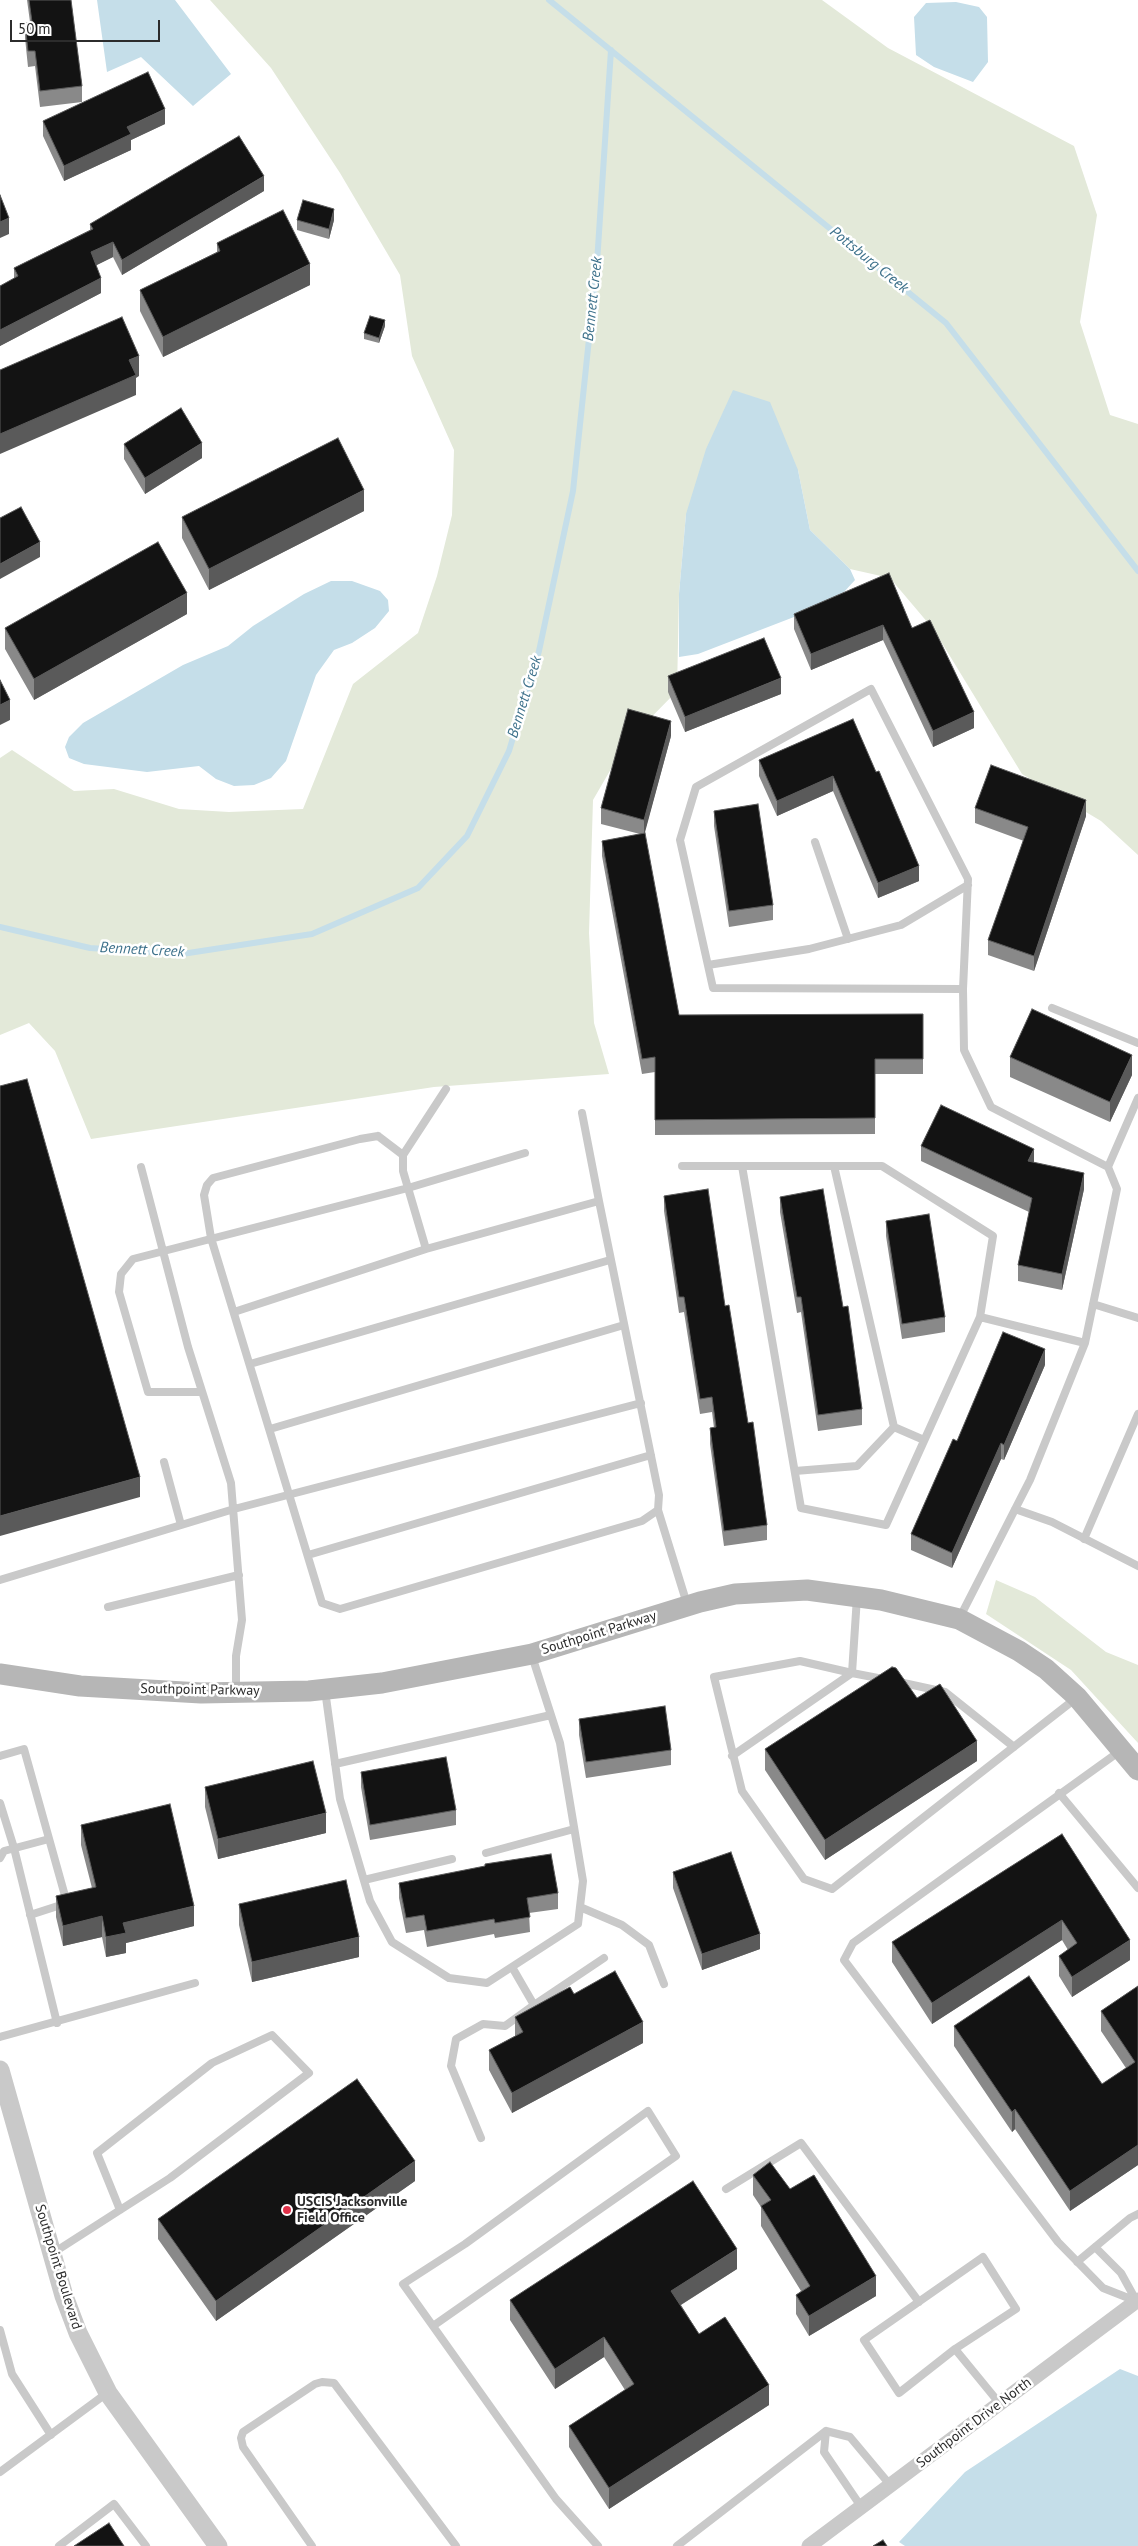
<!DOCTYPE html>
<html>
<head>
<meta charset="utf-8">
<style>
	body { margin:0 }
	#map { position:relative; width:1138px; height:2546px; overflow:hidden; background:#fff; font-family:"PT Sans",sans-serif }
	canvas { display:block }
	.scale { position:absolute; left:10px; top:20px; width:150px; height:22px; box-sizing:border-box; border:2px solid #2c2c2c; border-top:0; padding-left:6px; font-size:15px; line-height:18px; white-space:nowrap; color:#2c2c2c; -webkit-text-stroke:4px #fff; paint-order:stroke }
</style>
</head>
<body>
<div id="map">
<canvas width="1138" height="2546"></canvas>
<div class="scale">50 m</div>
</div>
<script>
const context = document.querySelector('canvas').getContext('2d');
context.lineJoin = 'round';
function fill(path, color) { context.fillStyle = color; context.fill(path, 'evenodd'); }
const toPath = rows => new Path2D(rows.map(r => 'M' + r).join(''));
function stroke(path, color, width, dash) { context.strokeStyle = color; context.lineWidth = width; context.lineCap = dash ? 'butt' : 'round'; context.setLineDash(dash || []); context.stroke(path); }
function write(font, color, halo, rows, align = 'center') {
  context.font = font + ' "PT Sans",sans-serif'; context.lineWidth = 5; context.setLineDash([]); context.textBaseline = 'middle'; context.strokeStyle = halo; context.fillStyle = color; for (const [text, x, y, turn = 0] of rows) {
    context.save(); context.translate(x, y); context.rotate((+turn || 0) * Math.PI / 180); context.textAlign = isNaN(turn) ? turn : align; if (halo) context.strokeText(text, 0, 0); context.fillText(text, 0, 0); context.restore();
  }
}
fill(toPath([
	[210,0,822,0,888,48,1074,146,1097,215,1080,322,1110,415,1138,424,1138,855,1101,821,1022,774,934,630,890,578,850,569,810,530,798,470,686,514,679,594,677,691,626,743,593,800,589,933,594,1023,609,1074,434,1087,91,1139,55,1051,29,1023,0,1035,0,758,12,750,74,791,114,789,179,809,229,812,303,809,353,684,418,633,437,576,452,515,454,450,412,356,400,275,340,173,271,68],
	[996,1580,1035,1597,1106,1652,1138,1665,1138,1743,1071,1670,986,1614]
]), '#e3e9d9');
fill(toPath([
	[97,0,175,0,231,74,193,106,141,57,107,72],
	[956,2,979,7,987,17,988,62,973,82,934,67,916,55,914,17,926,3],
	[733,390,770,402,798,470,810,530,850,569,855,580,844,592,794,617,698,654,679,657,679,594,686,514,706,449],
	[331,581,352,581,380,591,388,600,389,611,375,628,352,643,334,650,316,675,286,761,271,778,254,785,234,786,216,779,199,766,147,772,84,764,69,758,65,747,69,737,83,723,183,665,228,646,253,626,304,594],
	[1120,2369,1138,2376,1138,2546,905,2546,899,2542,965,2472]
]), '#c5dee9');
stroke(toPath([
	[549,0,946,323,1138,571],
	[0,927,90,948,182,954,312,934,418,888,467,836,509,751,539,651,573,491,597,263,611,50]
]), '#c5dee9', 6);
stroke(toPath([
	[815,842,848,939],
	[708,965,809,949,901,925,968,885],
	[1052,1008,1138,1043],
	[582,1113,599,1201],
	[378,1136,403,1155,403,1171,426,1249,599,1201,659,1495,658,1510,642,1521,340,1609,322,1603,211,1238,204,1195,207,1185,213,1178,360,1139,378,1136],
	[403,1155,446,1089],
	[682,1166,882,1166,993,1236,980,1317,1085,1343],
	[742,1166,801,1508,886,1525,980,1317],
	[834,1166,894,1427,924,1440],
	[141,1167,188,1347,231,1483,242,1620,236,1656,236,1690],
	[1108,1167,1138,1098],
	[1093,1304,1138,1318],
	[234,1312,426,1249],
	[250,1364,610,1260],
	[202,1392,148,1392,119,1292,121,1274,133,1259,408,1188,525,1153],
	[270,1429,624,1325],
	[164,1462,181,1525],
	[795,1471,857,1466,894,1427],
	[1015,1509,1052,1522,1138,1566],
	[658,1510,687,1604],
	[1084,1539,1138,1414],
	[308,1555,651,1455],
	[0,1580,234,1509,641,1403],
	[857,1597,852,1673,800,1661,714,1677,742,1791,804,1879,832,1889,1075,1699],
	[108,1607,239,1575],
	[960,1617,1030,1480,1085,1343,1117,1189,1108,1167,991,1107,964,1050,963,989,968,879,871,689,696,787,680,840,713,988,963,989],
	[899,1682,945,1692,1014,1747],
	[325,1690,340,1799,370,1901,392,1942,449,1978,487,1983,578,1924,583,1881,560,1743,532,1656],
	[1120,1751,853,1943,844,1960,1058,2242,1103,2288,1136,2301],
	[0,1756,24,1749,67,1903,30,1915],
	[732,1756,852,1673,883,1679],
	[335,1764,551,1715],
	[1059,1793,1138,1888],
	[0,1803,14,1848,57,2023],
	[486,1853,574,1829],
	[0,1858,4,1851,49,1839],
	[364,1880,452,1859],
	[580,1907,622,1925,649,1945,664,1984],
	[512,1967,534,2005,604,1958],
	[0,2037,195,1983],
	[481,2138,451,2066,456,2039,483,2024,505,2026,534,2005],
	[726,2189,801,2143,919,2302],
	[1095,2247,1121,2273,1137,2302],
	[53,2253,120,2210,170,2178,309,2073,272,2035,212,2063,97,2153,120,2210],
	[1077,2262,1130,2218,1138,2214],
	[433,2326,676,2156,648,2111,465,2244,403,2284,556,2499,598,2546],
	[0,2330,12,2374,51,2435],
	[955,2349,1016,2309,983,2257,864,2340,899,2393,955,2349,1000,2404],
	[0,2472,107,2393],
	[862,2508,824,2452,826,2431,850,2437,891,2486],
	[59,2546,114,2504,146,2546],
	[312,2546,243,2447,241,2438,243,2432,315,2384,322,2382,334,2383,456,2546],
	[677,2546,826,2431]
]), '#c9c9c9', 8);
stroke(toPath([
	[809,2546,1138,2300]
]), '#c9c9c9', 15);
stroke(toPath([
	[0,2070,64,2296,78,2333,108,2393,218,2546]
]), '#c9c9c9', 19);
stroke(toPath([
	[0,1674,80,1686,201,1693,309,1691,382,1683,532,1654,700,1602,735,1594,807,1590,881,1600,959,1619,1019,1651,1046,1669,1077,1697,1138,1770]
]), '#b6b6b6', 21);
fill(toPath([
	[27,0,71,0,82,86,82,102,40,107,35,66,28,67,25,38,25,23,30,22],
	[43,121,165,124,131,140,131,150,64,181,43,136],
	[264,191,122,275,113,257,96,265,101,293,0,346,0,286,14,279,14,268,90,230,90,224],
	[297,220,334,220,329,239,297,230],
	[217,243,310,285,163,357,140,311,140,290,217,252],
	[385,326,379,343,364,339,364,333],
	[124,444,202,458,145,494,124,459],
	[364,511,209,590,182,538,182,517],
	[187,614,34,700,5,649,5,628],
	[794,614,912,628,974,728,933,747,883,640,811,670,794,629],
	[668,676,781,694,685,732,668,692],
	[853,719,919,881,878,898,833,791,777,816,759,776,759,760],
	[671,736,644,834,679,1015,923,1014,923,1074,875,1074,875,1134,655,1135,655,1072,642,1074,602,856,602,841,640,834,601,824,601,808],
	[975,808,1086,816,1034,971,988,955,988,940,1024,841,975,823],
	[714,811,773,905,773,920,729,927,714,826],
	[1010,1057,1132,1075,1110,1122,1010,1077],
	[921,1146,1034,1163,1084,1189,1062,1290,1018,1281,1018,1265,1029,1212,921,1161],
	[664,1196,725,1306,767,1525,767,1540,724,1546,710,1444,710,1428,714,1428,712,1412,700,1414,684,1312,679,1313,664,1211],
	[780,1197,843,1307,862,1409,862,1425,818,1431,801,1312,797,1313,780,1212],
	[886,1221,945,1317,945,1332,902,1339,886,1236],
	[1045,1365,1004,1460,1001,1459,952,1568,911,1550,911,1534,957,1441],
	[917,1698,977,1761,825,1860,765,1770,765,1749],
	[579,1719,671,1750,671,1765,586,1778,579,1735],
	[361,1772,456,1810,456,1825,370,1840,361,1787],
	[205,1787,326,1833,218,1859,205,1807],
	[81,1825,194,1926,126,1943,126,1953,106,1957,102,1937,63,1946,56,1917,56,1896,92,1888,81,1845],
	[1062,1834,1130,1960,1072,1997,1059,1976,1059,1956,1068,1950,1062,1940,932,2024,892,1962,892,1942],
	[673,1872,760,1949,702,1970,673,1888],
	[399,1883,558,1893,558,1909,529,1913,530,1932,495,1938,494,1934,427,1947,424,1930,406,1933,399,1898],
	[239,1904,359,1957,252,1982,239,1925],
	[1138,1986,1138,2165,1070,2211,1015,2129,1012,2132,954,2046,954,2026,1102,2084,1126,2068,1101,2031,1101,2011],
	[574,1994,643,2043,512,2113,489,2070,489,2050,515,2036,515,2017],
	[753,2175,790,2189,876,2296,809,2336,796,2314,796,2295,801,2291,761,2226,761,2207,753,2195],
	[415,2181,216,2321,158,2239,158,2219],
	[737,2269,681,2305,699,2334,769,2405,609,2509,569,2447,569,2426,625,2390,604,2357,555,2389,510,2320,510,2300]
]), '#898989');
fill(toPath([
	[165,109,165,124,131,140,131,150,64,181,64,166,127,127],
	[264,176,264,191,122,275,122,260],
	[334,209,334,220,329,239,329,229],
	[9,218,9,234,0,238,0,222],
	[113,242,113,257,91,268,91,252],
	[310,264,310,285,163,357,163,337],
	[101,278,101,293,0,346,0,330],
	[385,320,385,326,379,343,379,338],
	[139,356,139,376,136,378,136,395,0,454,0,434,129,360],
	[202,443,202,458,145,494,145,478],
	[364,490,364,511,209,590,209,569],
	[40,542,40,557,0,579,0,564],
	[187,593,187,614,34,700,34,679],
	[883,625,883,640,811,670,811,654],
	[781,678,781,694,685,732,685,717],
	[10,700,10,720,0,725,0,705],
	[974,712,974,728,933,747,933,731],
	[671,721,671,736,644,836,644,820],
	[833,776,833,791,777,816,777,801],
	[1086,800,1086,816,1034,971,1034,956],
	[919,866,919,881,878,898,878,883],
	[1132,1055,1132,1075,1110,1122,1110,1102],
	[1034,1149,1034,1165,1028,1161],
	[1084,1173,1084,1189,1062,1290,1062,1274],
	[1045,1349,1045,1365,1004,1460,1004,1445],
	[1001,1443,1001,1459,952,1568,952,1553],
	[140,1477,140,1497,0,1536,0,1516],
	[977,1741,977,1761,825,1860,825,1840],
	[326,1813,326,1833,218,1859,218,1839],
	[194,1906,194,1926,126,1943,126,1953,106,1957,106,1937,123,1923],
	[102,1916,102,1937,63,1946,63,1926],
	[1062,1920,1062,1940,932,2024,932,2003],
	[760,1934,760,1949,702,1970,702,1954],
	[359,1937,359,1957,252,1982,252,1962],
	[1130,1940,1130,1960,1072,1997,1072,1977],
	[643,2022,643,2043,512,2113,512,2093],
	[1015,2109,1015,2129,1012,2132,1012,2112],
	[1138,2145,1138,2165,1070,2211,1070,2191],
	[415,2161,415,2181,216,2321,216,2301],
	[737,2249,737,2269,671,2311,671,2291],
	[876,2276,876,2296,809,2336,809,2316],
	[604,2337,604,2357,555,2389,555,2369],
	[769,2385,769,2405,609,2509,609,2488]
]), '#5a5a5a');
const building = toPath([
	[29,0,71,0,82,86,40,91,35,51,28,51,25,23,32,22,29,0],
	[148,72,165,109,127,127,131,134,64,166,43,121,148,72],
	[239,136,264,176,122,260,113,242,91,252,101,278,0,330,0,286,18,276,14,268,93,229,90,224,239,136],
	[0,195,9,218,0,222,0,195],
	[303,200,334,209,329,229,297,220,303,200],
	[283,210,310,264,163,337,140,290,220,251,217,243,283,210],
	[370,316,385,320,379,338,364,333,370,316],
	[122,317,139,356,129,360,136,375,0,434,0,370,122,317],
	[181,408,202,443,145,478,124,444,181,408],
	[338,438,364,490,209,569,182,517,338,438],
	[21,507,40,542,0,564,0,518,21,507],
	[158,542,187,593,34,679,5,628,158,542],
	[889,573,912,628,930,620,974,712,933,731,883,625,811,654,794,614,889,573],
	[764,638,781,678,685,717,668,676,764,638],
	[0,680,10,700,0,705,0,680],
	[628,709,671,721,644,820,601,808,628,709],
	[853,719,876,772,879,771,919,866,878,883,833,776,777,801,759,760,853,719],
	[991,765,1086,800,1034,956,988,940,1028,827,975,808,991,765],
	[758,804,773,905,729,911,714,811,758,804],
	[645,833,679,1015,923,1014,923,1059,875,1059,875,1118,655,1120,655,1057,642,1059,602,841,645,833],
	[1032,1009,1132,1055,1110,1102,1010,1057,1032,1009],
	[27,1079,140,1477,0,1516,0,1086,27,1079],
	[941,1105,1034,1149,1028,1161,1084,1173,1062,1274,1018,1265,1032,1198,921,1146,941,1105],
	[708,1189,725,1306,729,1305,748,1423,753,1422,767,1525,724,1531,710,1428,716,1427,712,1397,700,1399,684,1297,679,1297,664,1196,708,1189],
	[823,1189,843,1307,848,1306,862,1409,818,1415,801,1297,797,1297,780,1197,823,1189],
	[929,1214,945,1317,902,1324,886,1221,929,1214],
	[1003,1332,1045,1349,1004,1445,1001,1443,952,1553,911,1534,953,1439,957,1441,1003,1332],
	[892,1667,896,1668,917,1698,940,1684,977,1741,825,1840,765,1749,892,1667],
	[665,1706,671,1750,586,1762,579,1719,665,1706],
	[446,1757,456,1810,370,1825,361,1772,446,1757],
	[313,1761,326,1813,218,1839,205,1787,313,1761],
	[170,1804,194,1906,123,1923,126,1933,106,1937,102,1916,63,1926,56,1896,96,1887,81,1825,170,1804],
	[1062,1834,1130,1940,1072,1977,1059,1956,1077,1943,1062,1920,932,2003,892,1942,1062,1834],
	[731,1852,760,1934,702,1954,673,1872,731,1852],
	[551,1854,558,1893,527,1898,530,1917,495,1923,494,1919,427,1931,424,1915,406,1918,399,1883,485,1866,485,1864,551,1854],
	[346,1880,359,1937,252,1962,239,1904,346,1880],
	[615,1971,643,2022,512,2093,489,2050,523,2032,515,2017,570,1987,574,1994,615,1971],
	[1029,1976,1102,2084,1135,2062,1101,2011,1138,1986,1138,2145,1070,2191,1015,2109,1012,2112,954,2026,1029,1976],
	[357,2079,415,2161,216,2301,158,2219,357,2079],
	[770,2162,790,2189,814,2175,876,2276,809,2316,796,2295,810,2286,761,2206,771,2200,753,2175,770,2162],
	[693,2181,737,2249,671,2291,699,2334,725,2317,769,2385,609,2488,569,2426,634,2384,604,2337,555,2369,510,2300,693,2181],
	[109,2523,124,2546,74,2546,109,2523],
	[883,2540,887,2546,873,2546,883,2540]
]);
fill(building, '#131313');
stroke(building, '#5a5a5a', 1);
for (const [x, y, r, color] of [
	[287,2210,5,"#e03149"]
]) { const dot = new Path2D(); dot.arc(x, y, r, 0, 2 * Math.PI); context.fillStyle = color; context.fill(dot); stroke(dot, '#fff', 2); }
write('14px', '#2c2c2c', '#fff', [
	["Southpoint Parkway",599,1633,-17],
	["Southpoint Parkway",200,1690,1],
	["Southpoint Boulevard",58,2267,73],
	["Southpoint Drive North",974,2423,-37]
]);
write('bold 14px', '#2c2c2c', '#fff', [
	["USCIS Jacksonville",297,2202],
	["Field Office",297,2218]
], 'left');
write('italic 15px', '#3d718b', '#fff', [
	["Pottsburg Creek",869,260,39],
	["Bennett Creek",593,299,-84],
	["Bennett Creek",525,697,-73],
	["Bennett Creek",142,950,3]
]);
</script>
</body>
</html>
